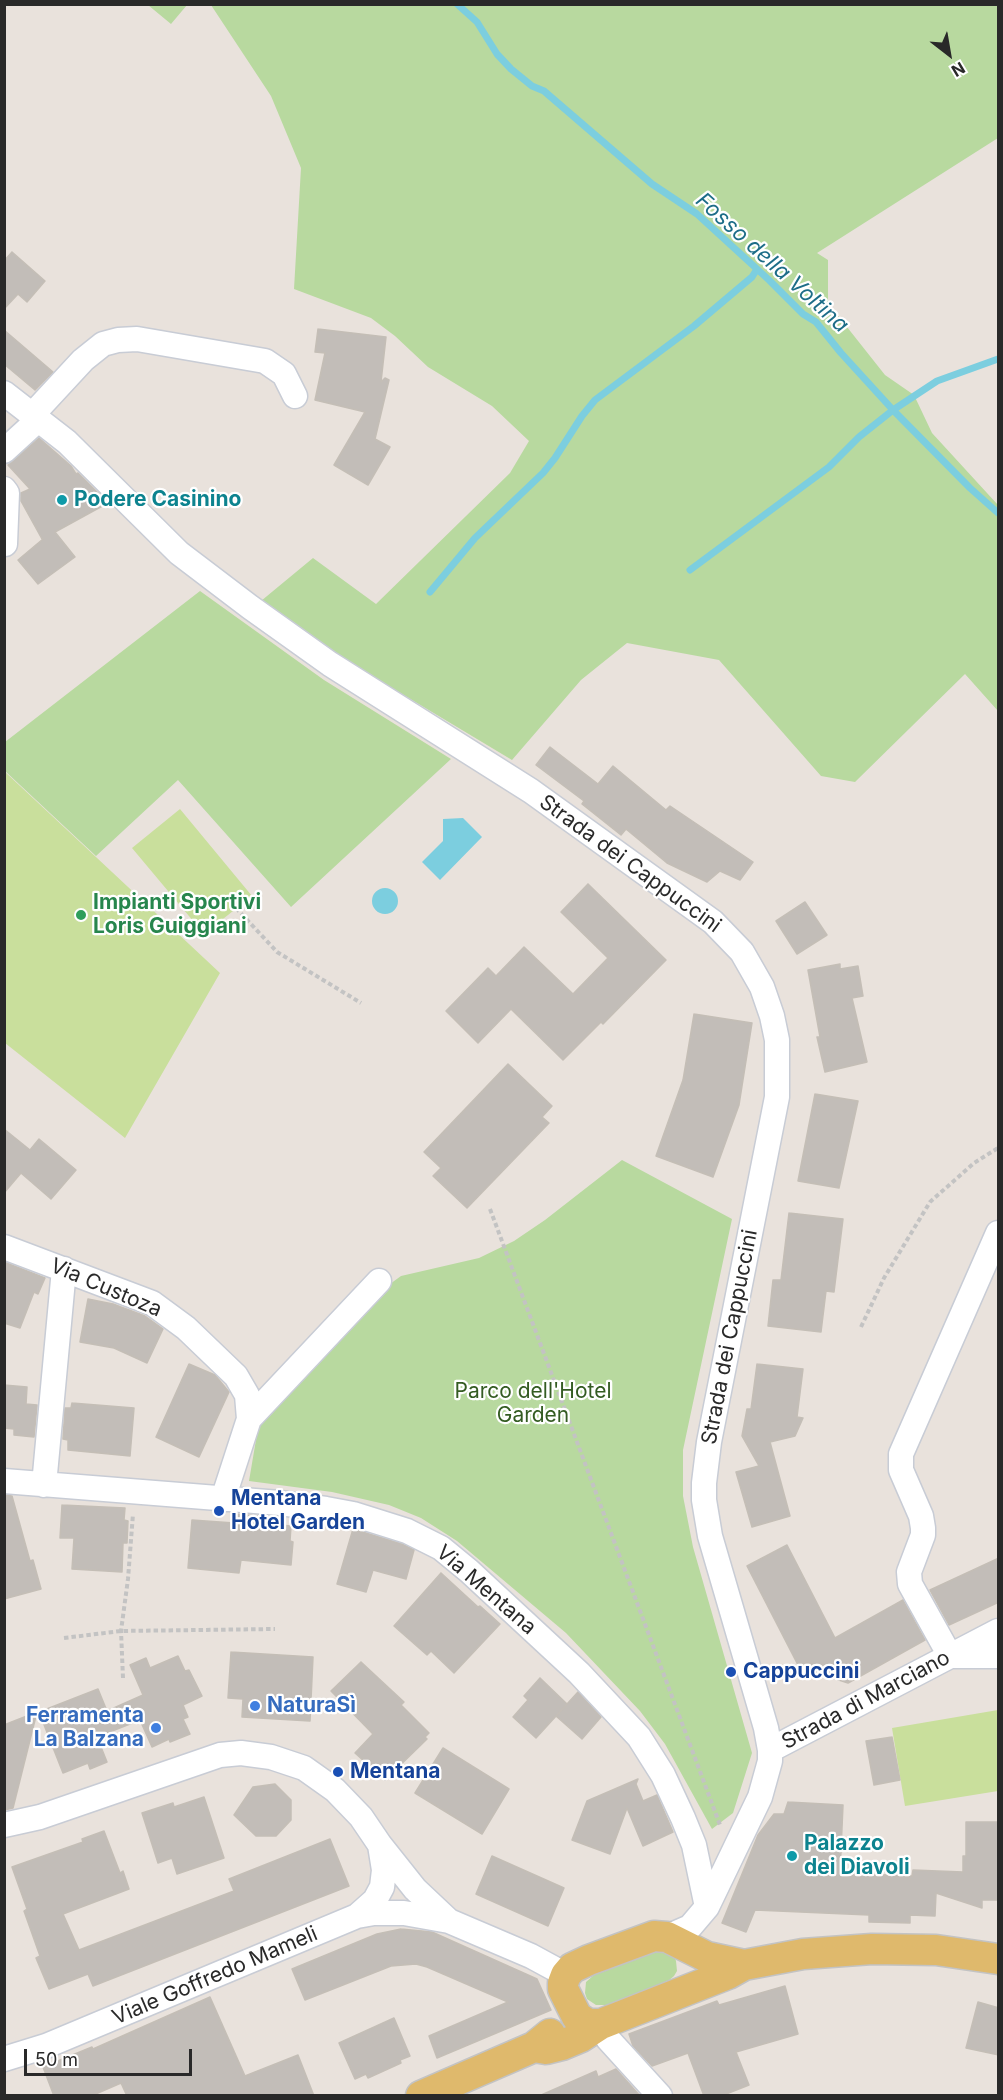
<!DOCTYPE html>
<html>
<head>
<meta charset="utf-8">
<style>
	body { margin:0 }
	#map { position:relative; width:1003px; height:2100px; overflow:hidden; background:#e9e2dc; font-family:Inter,sans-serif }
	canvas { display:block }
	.frame { position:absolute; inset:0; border:6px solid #292929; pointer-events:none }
	.north { position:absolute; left:919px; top:24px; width:60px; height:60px; -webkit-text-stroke:4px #fff; paint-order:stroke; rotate:149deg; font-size:16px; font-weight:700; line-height:24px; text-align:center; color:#292929 }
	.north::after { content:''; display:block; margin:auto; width:21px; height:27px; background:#292929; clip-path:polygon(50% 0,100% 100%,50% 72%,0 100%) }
	.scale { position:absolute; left:24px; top:2049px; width:168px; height:27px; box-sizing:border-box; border:3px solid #292929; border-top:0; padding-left:8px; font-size:18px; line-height:21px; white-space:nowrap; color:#292929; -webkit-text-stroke:4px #fff; paint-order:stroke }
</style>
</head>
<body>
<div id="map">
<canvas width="1003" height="2100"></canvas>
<div class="frame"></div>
<div class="north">N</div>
<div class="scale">50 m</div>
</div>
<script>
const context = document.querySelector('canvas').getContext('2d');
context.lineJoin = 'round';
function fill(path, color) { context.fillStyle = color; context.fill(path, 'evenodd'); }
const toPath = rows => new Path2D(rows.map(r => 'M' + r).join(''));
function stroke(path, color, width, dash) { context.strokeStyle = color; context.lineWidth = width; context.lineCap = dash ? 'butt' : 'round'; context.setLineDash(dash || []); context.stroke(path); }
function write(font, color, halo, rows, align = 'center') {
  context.font = font + ' Inter,sans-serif'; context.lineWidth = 4.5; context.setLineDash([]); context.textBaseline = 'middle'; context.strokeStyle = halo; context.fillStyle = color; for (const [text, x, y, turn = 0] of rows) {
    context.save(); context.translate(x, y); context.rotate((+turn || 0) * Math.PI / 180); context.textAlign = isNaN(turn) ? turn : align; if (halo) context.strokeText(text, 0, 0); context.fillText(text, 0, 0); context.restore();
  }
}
fill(toPath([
	[148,5,187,5,171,24],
	[211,5,998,5,998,138,817,253,828,260,828,303,885,375,914,395,932,433,998,505,998,711,965,674,855,782,821,776,719,660,627,643,581,680,512,760,337,655,261,601,313,558,376,604,510,473,529,441,492,406,428,367,395,336,371,318,294,289,301,168,271,96],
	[200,591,324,680,451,759,291,907,178,780,96,856,5,771,5,742],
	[622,1160,732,1219,683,1450,683,1496,693,1547,752,1753,733,1813,712,1829,665,1744,640,1711,566,1633,457,1541,421,1518,389,1505,332,1492,249,1481,258,1428,390,1284,401,1276,479,1258,514,1241,545,1220],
	[659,1950,665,1951,674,1956,676,1961,677,1971,674,1976,666,1983,607,2005,596,2005,587,1999,585,1993,586,1982,594,1975]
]), '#b8d99f');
fill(toPath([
	[4,771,220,973,125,1138,5,1043],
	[180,809,252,896,204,934,132,848],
	[998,1710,998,1791,905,1806,892,1728]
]), '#c9df9c');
fill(toPath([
	[463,818,482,837,440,880,422,862,443,841,443,819],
	'372 901a13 13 0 1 1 26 0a13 13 0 1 1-26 0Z'
]), '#7ccedf');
stroke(toPath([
	[457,4,477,22,497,54,511,69,532,86,544,91,652,184,697,214,769,280,803,314,816,322,841,353,893,410,970,488,998,513],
	[690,570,829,467,859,437,893,410,937,381,998,359],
	[430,592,475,538,543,473,555,458,582,416,595,400,694,326,752,277,757,269]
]), '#7ccedf', 7);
const building = toPath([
	[12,252,45,281,27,302,18,294,4,309,4,261,12,252],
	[318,329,386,337,381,382,385,378,389,380,375,439,390,447,368,485,334,465,365,412,315,400,325,353,315,352,318,329],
	[4,330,53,372,35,390,4,364,4,330],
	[39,438,71,466,76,474,78,473,102,497,106,504,55,532,75,557,38,584,18,560,43,539,42,539,21,501,21,493,30,489,8,465,39,438],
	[550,747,598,784,613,766,666,810,670,806,753,862,740,880,720,871,707,882,667,863,626,829,621,835,582,804,584,801,536,765,550,747],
	[588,884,666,960,603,1024,601,1022,563,1060,511,1009,478,1043,446,1011,488,968,496,976,524,947,573,994,608,958,561,912,588,884],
	[805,902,827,935,797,954,776,921,805,902],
	[840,964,840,969,858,966,863,996,852,998,867,1062,825,1072,817,1037,820,1037,808,970,840,964],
	[694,1014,752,1023,739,1105,713,1177,656,1156,683,1080,694,1014],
	[508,1064,552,1106,542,1117,549,1123,467,1208,433,1176,441,1168,424,1152,508,1064],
	[815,1094,858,1101,839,1188,798,1181,815,1094],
	[4,1129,30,1150,39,1139,76,1170,51,1199,21,1173,4,1193,4,1129],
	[789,1213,843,1219,834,1292,826,1291,821,1332,768,1326,773,1280,781,1280,789,1213],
	[4,1262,45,1278,38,1294,34,1292,20,1328,4,1323,4,1262],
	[88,1299,113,1304,145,1316,163,1329,147,1363,114,1348,80,1342,88,1299],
	[189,1364,215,1375,229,1392,199,1457,156,1437,189,1364],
	[757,1364,803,1369,797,1417,803,1418,795,1436,770,1442,790,1516,752,1527,736,1472,759,1466,742,1436,747,1409,751,1409,757,1364],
	[4,1385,27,1387,26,1404,37,1405,34,1437,14,1435,14,1429,4,1428,4,1385],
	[72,1403,134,1408,130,1456,68,1450,68,1440,63,1439,65,1408,71,1408,72,1403],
	[4,1495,12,1496,30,1561,33,1560,41,1589,4,1599,4,1495],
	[62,1505,125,1508,124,1520,128,1521,127,1543,123,1543,122,1572,72,1569,74,1538,60,1538,62,1505],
	[235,1514,268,1517,268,1524,291,1526,290,1541,293,1542,291,1565,241,1560,239,1573,188,1568,192,1520,234,1523,235,1514],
	[353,1529,402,1544,414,1550,406,1579,373,1570,366,1592,337,1584,353,1529],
	[787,1545,835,1638,903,1600,925,1640,848,1683,799,1667,747,1566,787,1545],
	[999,1558,999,1602,949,1625,930,1590,999,1558],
	[441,1573,478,1607,480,1606,500,1624,454,1673,431,1651,427,1655,394,1626,441,1573],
	[231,1652,313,1657,310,1721,242,1717,243,1699,228,1698,231,1652],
	[178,1656,185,1671,189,1670,202,1696,183,1705,188,1717,183,1719,190,1734,170,1742,169,1739,152,1747,140,1720,97,1737,107,1762,90,1769,88,1763,63,1773,39,1712,98,1689,107,1711,143,1695,130,1665,146,1658,150,1668,178,1656],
	[361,1662,404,1702,401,1705,429,1733,425,1737,427,1739,385,1780,355,1753,373,1734,331,1691,361,1662],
	[540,1678,567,1704,536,1738,513,1717,528,1700,524,1696,540,1678],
	[578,1692,601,1717,582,1739,556,1716,578,1692],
	[37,1712,13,1808,4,1810,4,1725,37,1712],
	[892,1737,900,1780,874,1785,866,1741,892,1737],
	[443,1748,509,1789,482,1834,415,1793,443,1748],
	[638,1779,636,1784,643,1801,657,1795,673,1832,643,1846,627,1808,610,1854,572,1840,587,1801,638,1779],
	[275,1784,291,1800,291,1820,276,1836,256,1836,234,1815,253,1787,275,1784],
	[204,1797,224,1858,177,1874,172,1858,158,1863,142,1813,173,1803,174,1807,204,1797],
	[788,1802,843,1805,840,1873,912,1876,913,1870,963,1872,963,1856,966,1856,966,1822,999,1822,999,1900,982,1900,982,1908,936,1893,935,1916,910,1915,910,1923,869,1922,869,1915,755,1910,746,1932,722,1923,758,1835,774,1814,784,1814,788,1802],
	[104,1831,120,1873,123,1871,129,1889,63,1914,79,1950,234,1891,229,1879,330,1839,349,1886,93,1986,88,1974,49,1989,36,1958,40,1956,24,1911,27,1909,12,1867,83,1842,82,1839,104,1831],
	[492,1856,564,1888,548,1926,476,1894,492,1856],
	[401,1929,432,1932,537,1979,551,2010,437,2058,429,2036,508,2002,427,1967,416,1964,391,1966,305,2000,292,1969,377,1934,401,1929],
	[785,1986,798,2034,736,2052,749,2085,721,2096,704,2096,688,2053,652,2066,633,2046,629,2034,717,2001,719,2005,785,1986],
	[210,1997,245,2076,298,2055,314,2096,127,2096,121,2083,91,2096,54,2096,43,2067,92,2047,93,2049,210,1997],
	[978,2002,999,2008,999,2055,966,2048,978,2002],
	[394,2018,410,2056,400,2060,401,2063,368,2078,366,2074,355,2079,339,2043,394,2018],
	[616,2069,640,2096,539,2096,596,2071,598,2077,616,2069]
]);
fill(building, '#c2bdb8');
stroke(building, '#c4beb6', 1.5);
const minor = toPath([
	[4,393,67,442,179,553,250,607,330,664,531,791,713,922,742,952,762,987,772,1016,777,1040,777,1097,709,1442,704,1483,704,1500,710,1536,766,1728,770,1750,770,1761,760,1797,707,1907,690,1927,667,1937],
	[33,414,83,360,103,344,118,340,137,339,265,361,284,374,295,396],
	[4,451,39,419],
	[4,489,7,493,5,544],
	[4,1247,152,1303,186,1328,236,1376,247,1395,249,1419,223,1499],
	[249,1419,379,1281],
	[4,1481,280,1503,326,1509,353,1514,407,1531,441,1548,469,1571,579,1673,639,1737,663,1775,683,1818,694,1845,707,1907],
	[44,1485,64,1269],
	[950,1656,910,1584,909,1572,923,1535,923,1528,921,1516,901,1470,901,1454,998,1233],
	[955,1656,998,1656],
	[770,1750,998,1631],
	[4,1825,40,1817,220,1755,241,1753,271,1757,304,1768,335,1790,361,1817,380,1845,415,1889,449,1921],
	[357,1916,375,1900,382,1887,384,1870,380,1845],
	[601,2024,608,2039,660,2096],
	[4,2059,46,2046,357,1916,374,1913,404,1913,449,1921,531,1956,566,1975]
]);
const major = toPath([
	[601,2024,588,2024,577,2017,563,1989,563,1983,566,1975,572,1968,589,1960,654,1936,667,1937,707,1957,744,1965,803,1954,872,1949,936,1950,998,1959],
	[534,2047,546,2049,562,2045,581,2037,601,2024,728,1974,744,1965],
	[421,2096,534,2047,550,2034]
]);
stroke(minor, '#c8ccd5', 27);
stroke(major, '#c3c3c3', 33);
stroke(toPath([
	[236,908,277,952,361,1003],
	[490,1209,720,1825],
	[861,1327,884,1278,930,1202,974,1163,998,1148],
	[64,1638,121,1631,275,1629],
	[123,1678,121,1631,128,1579,133,1514]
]), '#c3c3c3', 4, [4.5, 3]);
stroke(minor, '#fff', 24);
stroke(major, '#dfb96c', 30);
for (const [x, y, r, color] of [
	[62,500,6,"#0f9aa8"],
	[81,915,6,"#2e9e5b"],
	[219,1511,6,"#1a4fb4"],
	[731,1672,6,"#1a4fb4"],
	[255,1706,6,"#3f7fe0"],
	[156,1728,6,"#3f7fe0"],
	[338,1772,6,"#1a4fb4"],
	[792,1856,6,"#0f9aa8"]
]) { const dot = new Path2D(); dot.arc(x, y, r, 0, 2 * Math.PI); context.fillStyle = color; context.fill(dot); stroke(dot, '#fff', 2); }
write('bold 21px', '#0d838f', '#fff', [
	["Podere Casinino",74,500],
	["Palazzo",804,1844],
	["dei Diavoli",804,1868]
], 'left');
write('21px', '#292929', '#fff', [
	["Strada dei Cappuccini",630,864,36],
	["Via Custoza",106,1288,23],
	["Strada dei Cappuccini",730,1337,-79],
	["Via Mentana",486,1590,41],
	["Strada di Marciano",866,1700,-28],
	["Viale Goffredo Mameli",215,1976,-23]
]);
write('bold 21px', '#27864d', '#fff', [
	["Impianti Sportivi",93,903],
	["Loris Guiggiani",93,927]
], 'left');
write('21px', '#345c22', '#fff', [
	["Parco dell'Hotel",533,1392],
	["Garden",533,1416]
]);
write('bold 21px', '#164399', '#fff', [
	["Mentana",231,1499],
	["Hotel Garden",231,1523],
	["Cappuccini",743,1672],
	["Mentana",350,1772]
], 'left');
write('bold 21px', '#366cbe', '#fff', [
	["NaturaSì",267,1706],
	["Ferramenta",144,1716,"right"],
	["La Balzana",144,1740,"right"]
], 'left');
write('italic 22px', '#1d6d88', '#fff', [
	["Fosso della Voltina",772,263,42]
]);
</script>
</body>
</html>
